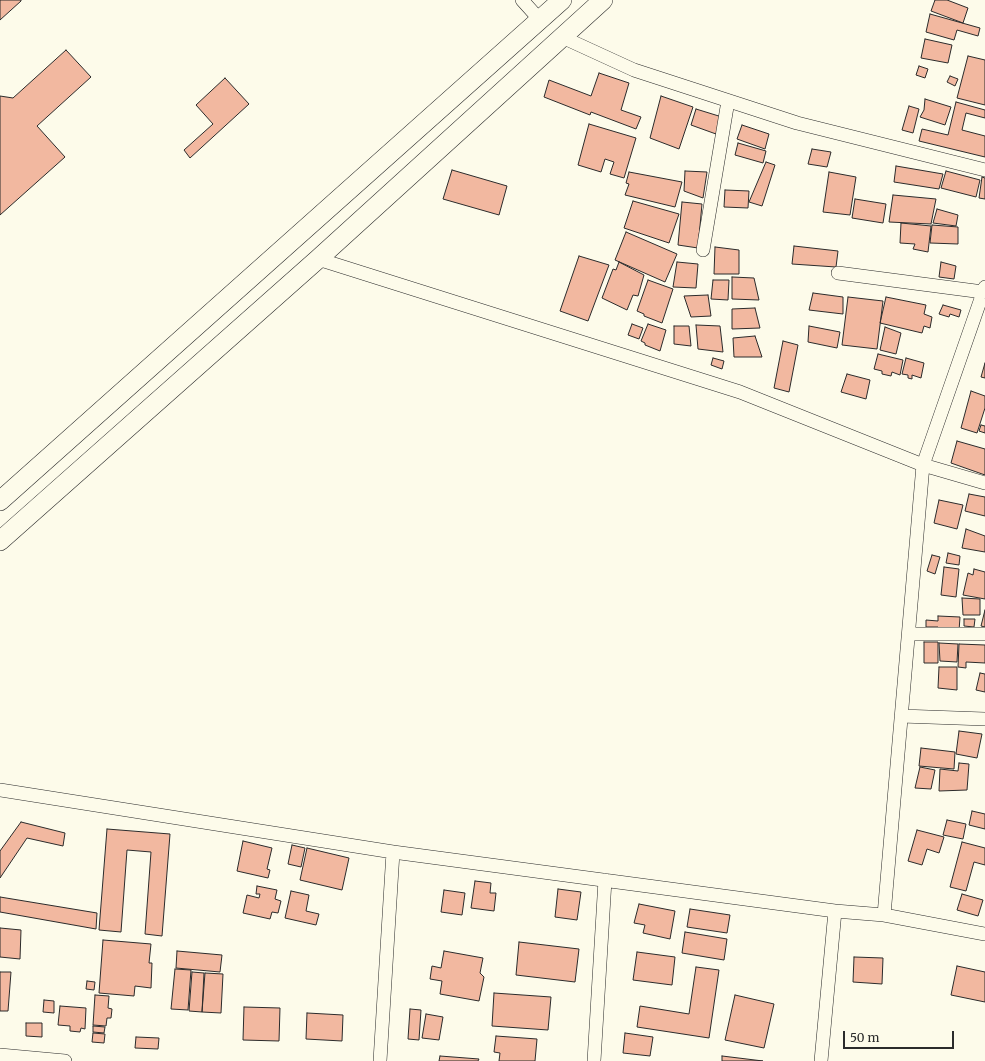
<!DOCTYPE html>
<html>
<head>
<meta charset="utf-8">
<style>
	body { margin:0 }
	#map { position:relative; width:985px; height:1061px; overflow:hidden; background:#fdfbea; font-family:Merriweather,serif }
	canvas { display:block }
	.scale { position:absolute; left:843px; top:1031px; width:111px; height:18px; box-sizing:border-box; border:2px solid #2b2b2b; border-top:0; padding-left:5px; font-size:12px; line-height:14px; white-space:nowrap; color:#2b2b2b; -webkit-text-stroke:3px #fdfbea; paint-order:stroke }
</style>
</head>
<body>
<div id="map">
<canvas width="985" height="1061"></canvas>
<div class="scale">50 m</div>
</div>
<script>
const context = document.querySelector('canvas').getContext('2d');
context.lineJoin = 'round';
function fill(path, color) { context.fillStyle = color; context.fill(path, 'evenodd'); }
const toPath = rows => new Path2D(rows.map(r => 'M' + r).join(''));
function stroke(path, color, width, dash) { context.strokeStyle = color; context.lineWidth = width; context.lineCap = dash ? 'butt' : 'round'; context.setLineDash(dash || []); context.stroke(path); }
const building = toPath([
	[0,0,21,0,21,1,0,20,0,0],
	[935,0,947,0,968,8,963,23,931,11,935,0],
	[930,14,980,28,978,36,957,30,954,40,926,32,930,14],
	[925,39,952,45,948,63,921,58,925,39],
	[66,50,91,77,37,126,65,157,0,215,0,96,13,98,66,50],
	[968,56,985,60,985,105,957,98,968,56],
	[919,66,928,69,925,78,916,75,919,66],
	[599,73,629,83,621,110,641,117,636,129,591,112,590,115,544,97,549,80,591,96,599,73],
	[950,76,958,79,955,86,947,82,950,76],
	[225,78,249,104,190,158,184,150,213,124,196,105,225,78],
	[661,96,693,107,679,149,650,138,661,96],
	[925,99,951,107,945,125,920,117,924,110,925,99],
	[956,102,985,110,985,118,966,113,962,130,985,136,985,157,919,141,922,129,948,135,956,102],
	[909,106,919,109,913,133,902,130,909,106],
	[696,109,722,117,716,134,691,125,696,109],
	[589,124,636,138,624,178,610,174,614,162,605,159,601,172,578,165,589,124],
	[742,125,769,134,765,149,737,139,742,125],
	[738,143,766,151,763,163,735,155,738,143],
	[812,149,831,152,827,167,808,164,812,149],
	[766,162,775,165,762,206,749,202,766,162],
	[896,166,943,174,939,189,894,182,896,166],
	[452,170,507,186,499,215,443,199,452,170],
	[685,171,707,172,703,198,684,191,685,171],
	[946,171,980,180,976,197,941,188,946,171],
	[629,172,682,182,675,207,625,195,629,184,626,183,629,172],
	[829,172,856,177,850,215,823,212,829,172],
	[982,177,985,178,985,199,979,198,982,177],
	[725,190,749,191,748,208,724,207,725,190],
	[893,195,936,199,931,224,889,222,893,195],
	[855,199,886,204,883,223,852,218,855,199],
	[633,201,679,214,669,243,624,228,633,201],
	[682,202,702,204,698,248,678,245,682,202],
	[937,209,958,215,956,226,933,223,937,209],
	[901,223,931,226,928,252,913,249,915,244,900,243,901,223],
	[932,225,958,227,958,244,930,243,932,225],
	[626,232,677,254,665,282,615,260,626,232],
	[794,246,838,251,836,267,792,264,794,246],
	[715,247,739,250,739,274,714,274,715,247],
	[579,256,609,265,588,321,560,311,579,256],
	[619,262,644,275,638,296,633,295,627,310,602,298,613,269,616,270,619,262],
	[677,262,698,264,696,288,673,287,677,262],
	[941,262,956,266,954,279,939,277,941,262],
	[732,277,754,278,759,300,732,299,732,277],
	[648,280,673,289,662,323,644,316,644,314,637,311,648,280],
	[713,280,729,280,728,300,711,299,713,280],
	[813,293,843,297,843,314,809,310,813,293],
	[708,295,711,316,691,317,684,296,708,295],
	[848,297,883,301,877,349,842,345,848,297],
	[886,297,926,305,924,314,932,317,930,328,924,326,922,333,880,323,886,297],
	[943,305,961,310,959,317,950,314,949,317,939,314,943,305],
	[755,308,760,328,732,329,732,309,755,308],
	[632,324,643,328,639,339,628,335,632,324],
	[648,324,666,330,660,351,645,345,645,343,641,341,648,324],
	[696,325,720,326,723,352,698,349,696,325],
	[674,326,689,326,691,346,674,344,674,326],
	[809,326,840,332,837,348,808,342,809,326],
	[885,327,901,333,896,354,880,350,885,327],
	[755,336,762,357,734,357,733,338,755,336],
	[783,341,798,345,789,392,774,388,783,341],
	[878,354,903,360,900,375,892,372,891,376,882,374,882,371,874,369,878,354],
	[713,358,724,361,722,369,711,365,713,358],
	[906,358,924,363,921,378,912,375,912,379,908,378,908,375,902,374,906,358],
	[985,363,985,378,981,377,985,363],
	[847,374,870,380,866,399,841,392,847,374],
	[971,391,985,396,985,408,977,433,961,428,971,391],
	[981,425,985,426,985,433,979,431,981,425],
	[957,441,985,449,985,475,951,463,957,441],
	[969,494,985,497,985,516,965,511,969,494],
	[939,500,963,505,957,529,934,523,939,500],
	[966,529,985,536,985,552,962,548,966,529],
	[948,553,960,556,959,565,946,563,948,553],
	[932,555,940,557,935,574,927,571,932,555],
	[944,567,959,569,956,597,941,595,944,567],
	[974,569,985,572,985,599,963,595,968,573,973,575,974,569],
	[962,598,980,599,980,615,963,615,962,598],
	[985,610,985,627,981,626,985,610],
	[938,616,960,617,959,631,938,630,938,627,926,627,926,620,938,621,938,616],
	[964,619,975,619,974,627,964,626,964,619],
	[924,642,938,642,938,663,924,663,924,642],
	[939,643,958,644,957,662,940,661,939,643],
	[959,644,985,645,985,663,966,662,966,668,958,667,959,644],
	[939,667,957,667,957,690,938,688,939,667],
	[980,673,985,674,985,692,976,690,980,673],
	[959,731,982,734,977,758,956,754,959,731],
	[921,748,955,752,954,769,919,766,921,748],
	[959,763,969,764,967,790,939,791,940,769,958,771,959,763],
	[920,767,935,770,931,789,915,788,920,767],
	[972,811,985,814,985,829,969,825,972,811],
	[947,820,966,824,963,839,943,835,947,820],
	[21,822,65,833,63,846,27,838,0,878,0,851,21,822],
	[107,829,170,834,162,936,145,934,151,852,127,850,121,932,99,930,107,829],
	[917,830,944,837,939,853,927,849,922,865,908,861,917,830],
	[243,841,272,848,267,869,270,870,268,878,237,871,243,841],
	[962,842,985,848,985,865,974,862,966,891,950,887,962,842],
	[292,845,305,848,301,867,288,864,292,845],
	[307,848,349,858,342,890,300,880,307,848],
	[475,881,491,883,490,893,496,893,494,911,471,908,475,881],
	[257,886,277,890,275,899,281,901,278,913,272,912,270,919,243,913,247,895,259,898,260,894,256,894,257,886],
	[558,889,581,892,577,920,555,917,558,889],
	[444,890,465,893,462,915,441,912,444,890],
	[291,891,309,895,306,911,319,914,316,925,285,918,291,891],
	[962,894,983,900,978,916,957,910,962,894],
	[0,897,97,913,96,929,0,912,0,897],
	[639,904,675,911,670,939,643,933,645,925,634,923,639,904],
	[690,909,730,915,727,933,687,927,690,909],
	[0,928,21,930,20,959,0,957,0,928],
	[685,932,727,939,724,960,682,953,685,932],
	[103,940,151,944,149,963,152,963,151,988,135,986,134,996,99,993,103,940],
	[519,942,579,949,575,982,516,975,519,942],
	[177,951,222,955,220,972,176,968,177,951],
	[444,951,483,958,480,973,484,977,479,1001,440,994,442,981,430,979,432,966,441,968,444,951],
	[637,952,675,957,672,985,633,980,637,952],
	[854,957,883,958,882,984,853,982,854,957],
	[957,966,985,972,985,1002,951,995,957,966],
	[696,967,719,970,709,1038,637,1027,640,1006,689,1014,696,967],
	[175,969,191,970,188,1010,171,1009,175,969],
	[0,972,11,972,8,1011,0,1011,0,972],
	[192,972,204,973,202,1012,189,1011,192,972],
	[205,973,223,974,221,1013,202,1012,205,973],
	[87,981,95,982,94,990,86,989,87,981],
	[494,993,551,997,548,1030,492,1026,494,993],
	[95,995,109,996,108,1008,112,1009,111,1018,107,1018,106,1026,93,1025,95,995],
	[735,995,774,1004,764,1048,725,1040,735,995],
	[44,1000,54,1001,54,1013,43,1012,44,1000],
	[60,1006,86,1008,85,1029,81,1028,80,1032,70,1031,70,1026,58,1025,60,1006],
	[244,1007,280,1008,279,1041,243,1040,244,1007],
	[410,1009,421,1010,419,1040,408,1039,410,1009],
	[307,1013,343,1015,342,1041,306,1039,307,1013],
	[426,1014,443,1017,439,1040,422,1038,426,1014],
	[26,1023,42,1023,42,1037,26,1036,26,1023],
	[93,1026,105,1027,104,1033,93,1032,93,1026],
	[93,1033,105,1034,104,1043,92,1042,93,1033],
	[625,1033,653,1037,650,1056,623,1053,625,1033],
	[496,1036,537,1039,535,1061,499,1061,500,1053,494,1052,496,1036],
	[136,1037,159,1038,158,1049,135,1048,136,1037],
	[440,1056,479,1059,478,1061,439,1061,440,1056],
	[722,1056,763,1061,722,1061,722,1056]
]);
fill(building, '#f2b8a0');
stroke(building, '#2b2b2b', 1);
const street = toPath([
	[522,0,540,20],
	[562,37,634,70,797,123,985,170],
	[703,250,728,101],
	[318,259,740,392,923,465,985,483],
	[838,273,983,292],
	[909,634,985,634],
	[901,716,985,719],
	[0,790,393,852,835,911,884,915,985,934],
	[884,915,923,465,985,287],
	[0,1055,65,1061],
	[380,1061,393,852],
	[594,1061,605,880],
	[821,1061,835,911]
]);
const secondary = toPath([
	[0,501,562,0],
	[0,541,318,259,603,0]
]);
stroke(street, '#2b2b2b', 14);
stroke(secondary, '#2b2b2b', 20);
stroke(street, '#fdfbea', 13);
stroke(secondary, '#fdfbea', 19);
</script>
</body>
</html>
